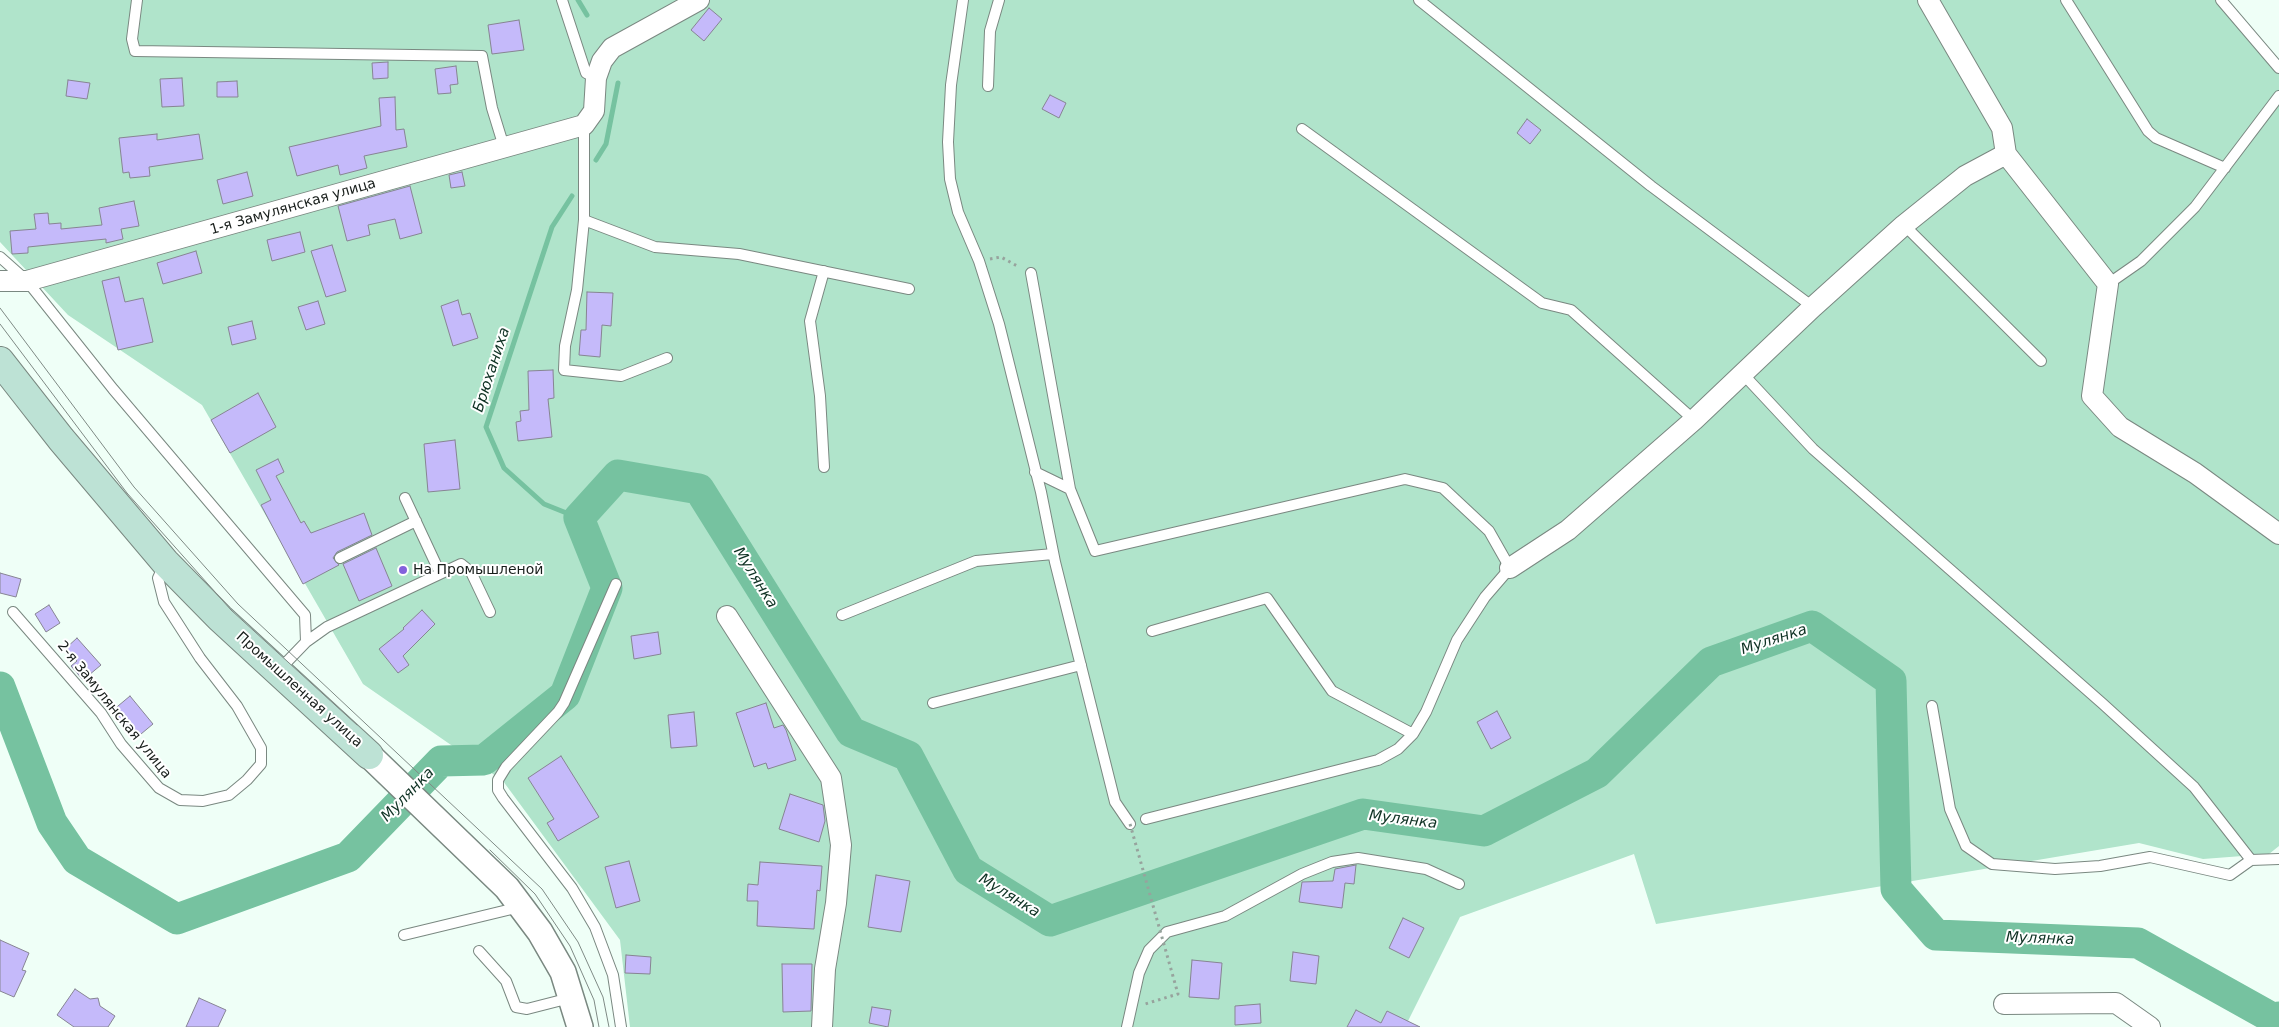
<!DOCTYPE html>
<html>
<head>
<meta charset="utf-8">
<style>
	body { margin:0 }
	canvas { display:block; background:#effff7 }
</style>
</head>
<body>
<canvas width="2279" height="1027"></canvas>
<script>
const context = document.querySelector('canvas').getContext('2d');
context.lineJoin = 'round';
function fill(path, color) { context.fillStyle = color; context.fill(path, 'evenodd'); }
const toPath = rows => new Path2D(rows.map(r => 'M' + r).join(''));
function stroke(path, color, width, dash) { context.strokeStyle = color; context.lineWidth = width; context.lineCap = dash ? 'butt' : 'round'; context.setLineDash(dash || []); context.stroke(path); }
function write(font, color, halo, rows, align = 'center') {
  context.font = font + ' "DejaVu Sans",sans-serif'; context.lineWidth = 4; context.setLineDash([]); context.textBaseline = 'middle'; context.strokeStyle = halo; context.fillStyle = color; for (const [text, x, y, turn = 0] of rows) {
    context.save(); context.translate(x, y); context.rotate((+turn || 0) * Math.PI / 180); context.textAlign = isNaN(turn) ? turn : align; if (halo) context.strokeText(text, 0, 0); context.fillText(text, 0, 0); context.restore();
  }
}
fill(toPath([
	[0,0,2228,0,2279,60,2279,846,2269,854,2203,859,2139,843,1656,924,1634,854,1460,917,1405,1027,630,1027,620,940,503,781,363,684,202,405,68,315,0,242]
]), '#b0e4cb');
stroke(toPath([
	[578,0,587,15],
	[596,160,606,144,618,83],
	[572,196,552,227,486,427,504,468,544,504,579,518]
]), '#76c2a0', 5);
stroke(toPath([
	[0,687,52,823,77,860,177,919,348,857,441,761,484,760,565,695,607,588,579,518,618,475,699,489,851,732,908,756,968,870,1050,921,1363,814,1484,831,1597,773,1711,662,1812,626,1891,681,1896,889,1936,935,2138,943,2276,1020,2279,1017]
]), '#76c2a0', 31);
const building = toPath([
	[709,8,722,19,704,41,691,30,709,8],
	[519,20,524,50,492,54,488,25,519,20],
	[388,62,388,78,373,79,372,63,388,62],
	[456,66,458,84,450,85,451,93,438,94,435,69,456,66],
	[182,78,184,106,162,107,160,79,182,78],
	[68,80,90,83,87,99,66,96,68,80],
	[237,81,238,97,217,97,217,82,237,81],
	[1050,95,1066,103,1059,118,1042,109,1050,95],
	[395,97,396,130,404,129,407,147,364,156,367,168,340,175,338,165,297,176,289,147,381,126,379,98,395,97],
	[1527,119,1541,130,1530,144,1517,133,1527,119],
	[157,134,157,140,199,134,203,159,149,167,150,176,130,178,129,172,123,173,119,138,157,134],
	[247,172,253,196,223,204,217,180,247,172],
	[462,172,465,186,451,188,449,175,462,172],
	[410,186,422,233,400,239,395,219,368,225,370,235,347,241,338,206,410,186],
	[134,201,139,226,121,229,123,239,106,243,106,239,28,247,28,253,12,254,10,231,36,229,34,214,48,213,49,224,61,223,61,229,102,225,99,208,134,201],
	[300,232,305,252,272,261,267,240,300,232],
	[332,245,346,291,326,297,311,251,332,245],
	[196,251,202,273,163,284,157,263,196,251],
	[119,277,125,302,143,298,153,342,118,350,102,281,119,277],
	[587,292,613,293,611,326,602,325,600,357,579,355,581,330,586,330,587,292],
	[458,300,462,315,470,313,478,338,453,346,441,306,458,300],
	[318,301,325,324,306,330,298,307,318,301],
	[252,321,256,339,232,345,228,327,252,321],
	[553,370,554,398,548,399,552,437,518,441,516,422,521,421,520,411,529,410,528,371,553,370],
	[258,393,276,427,230,453,211,420,258,393],
	[455,440,460,489,428,492,424,444,455,440],
	[278,459,284,472,276,476,301,523,304,521,311,533,364,513,372,535,337,552,333,558,339,565,303,584,261,505,271,500,256,470,278,459],
	[376,548,392,586,359,601,343,564,376,548],
	[0,573,21,579,16,597,0,593,0,573],
	[49,605,60,623,46,632,35,614,49,605],
	[422,610,435,624,403,656,409,665,398,673,379,649,404,629,403,628,422,610],
	[658,632,661,654,634,659,631,636,658,632],
	[77,638,101,665,83,680,71,666,77,661,66,648,77,638],
	[130,696,153,724,135,739,112,711,130,696],
	[766,703,774,728,783,725,786,730,796,760,768,769,766,763,754,767,736,713,766,703],
	[1497,711,1511,738,1491,749,1477,722,1497,711],
	[694,712,697,746,671,748,668,715,694,712],
	[561,756,599,817,558,841,547,823,554,819,528,778,561,756],
	[790,794,823,805,825,821,819,842,779,829,790,794],
	[629,861,640,901,616,908,605,867,629,861],
	[760,862,822,866,820,891,817,890,814,929,757,926,758,901,747,901,748,884,758,885,760,862],
	[1356,865,1354,884,1345,883,1342,908,1299,902,1302,882,1333,881,1335,869,1356,865],
	[876,875,910,881,901,932,868,927,876,875],
	[1403,918,1424,928,1409,958,1389,948,1403,918],
	[0,940,29,953,22,970,26,971,14,997,0,991,0,940],
	[1293,952,1319,956,1316,984,1290,981,1293,952],
	[626,955,651,957,650,974,625,973,626,955],
	[1192,960,1222,963,1219,999,1189,997,1192,960],
	[782,964,812,964,811,1011,783,1012,782,964],
	[75,989,90,999,98,998,100,1006,115,1016,108,1027,74,1027,57,1015,75,989],
	[199,998,226,1010,218,1027,186,1027,199,998],
	[1260,1004,1261,1023,1235,1025,1235,1006,1260,1004],
	[872,1007,891,1010,888,1027,869,1023,872,1007],
	[1356,1010,1381,1023,1387,1011,1420,1027,1347,1027,1356,1010]
]);
fill(building, '#c5bafa');
stroke(building, '#878593', 1);
const service = toPath([
	[137,0,132,39,135,51,482,56,492,108,504,147],
	[562,0,586,73,596,78],
	[963,0,951,85,948,142,950,179,958,212,979,261,999,324,1041,492,1055,562,1115,802,1130,824],
	[1419,0,1651,186,1813,307],
	[2066,0,2148,131,2156,138,2225,168],
	[2221,0,2279,68],
	[988,86,990,31,999,0],
	[584,125,584,220,655,247,739,254,909,289],
	[1302,129,1542,303,1571,310,1694,420],
	[584,220,577,290,565,346,564,370,621,376,667,358],
	[1904,225,2041,361],
	[0,257,27,281,113,389,305,615,306,642,279,670],
	[824,271,810,321,820,396,824,467],
	[1031,273,1070,489],
	[2108,284,2141,261,2195,207,2279,96],
	[1743,374,1813,449,2103,704,2194,787,2251,860],
	[1035,472,1070,489,1095,551,1405,479,1443,488,1489,531,1510,568,1485,597,1457,640,1426,712,1413,734,1398,749,1378,760,1146,819],
	[405,498,440,573],
	[340,558,416,521],
	[616,584,564,703,558,712,506,767,498,780,498,790,503,798,572,888,595,927,613,975,621,1027],
	[13,612,101,713,121,744,159,788,180,800,203,801,229,795,247,780,261,764,261,748,237,706,200,658,164,602,158,578,165,563],
	[842,615,976,561,1053,554],
	[1152,631,1267,598,1332,691,1413,734],
	[306,642,327,627,461,564,471,572,490,612],
	[933,703,1081,665],
	[1932,706,1950,809,1966,846,1992,864,2055,869,2100,866,2150,857,2230,875,2251,860,2279,859],
	[404,935,520,907],
	[479,951,506,981,516,1007,527,1009,570,998],
	[1127,1027,1139,973,1149,950,1167,932,1225,916,1302,874,1332,862,1358,858,1426,869,1459,884]
]);
const minor = toPath([
	[1928,0,2002,128,2006,154,2108,284,2092,396,2120,427,2195,473,2279,534],
	[0,281,27,281,584,125,594,111,596,78,602,61,612,48,699,0],
	[1510,568,1568,530,1694,420,1813,307,1904,225,1965,176,2006,154],
	[727,616,831,778,841,845,836,903,825,969,822,1027],
	[2004,1004,2116,1003,2150,1027]
]);
const tertiary = toPath([
	[369,755,507,888,540,932,563,972,580,1027]
]);
const secondary = toPath([
	[0,361,61,439,165,562,220,618,369,755]
]);
stroke(service, '#7a8881', 12);
stroke(minor, '#7a8881', 22);
stroke(tertiary, '#7a8881', 28);
stroke(secondary, '#7a8881', 30);
stroke(toPath([
	[990,259,1001,257,1019,267]
]), '#97a39d', 3, [2.5, 4]);
stroke(service, '#fff', 10);
stroke(minor, '#fff', 20);
stroke(tertiary, '#fff', 25);
stroke(secondary, '#bde2d5', 28);
stroke(toPath([
	[0,308,134,487,238,604,542,889,578,942,603,997,609,1027],
	[0,324,127,493,231,610,357,725],
	[490,850,535,894,570,946,594,1000,599,1027]
]), '#7f8a85', 1);
stroke(toPath([
	[1130,824,1178,994,1145,1004]
]), '#97a39d', 3, [2.5, 4]);
for (const [x, y, r, color] of [
	[403,570,5,"#8361dc"]
]) { const dot = new Path2D(); dot.arc(x, y, r, 0, 2 * Math.PI); context.fillStyle = color; context.fill(dot); stroke(dot, '#fff', 2); }
write('14px', '#181e1b', '#fff', [
	["1-я Замулянская улица",293,207,-16],
	["Промышленная улица",299,690,42],
	["2-я Замулянская улица",114,710,51]
]);
write('14px', '#181e1b', '#fff', [
	["На Промышленой",413,570]
], 'left');
write('italic 15px', '#0f3224', '#fff', [
	["Брюханиха",492,370,-72],
	["Мулянка",755,578,58],
	["Мулянка",1774,640,-18],
	["Мулянка",408,795,-46],
	["Мулянка",1403,820,7],
	["Мулянка",1009,896,32],
	["Мулянка",2040,939,2]
]);
</script>
</body>
</html>
